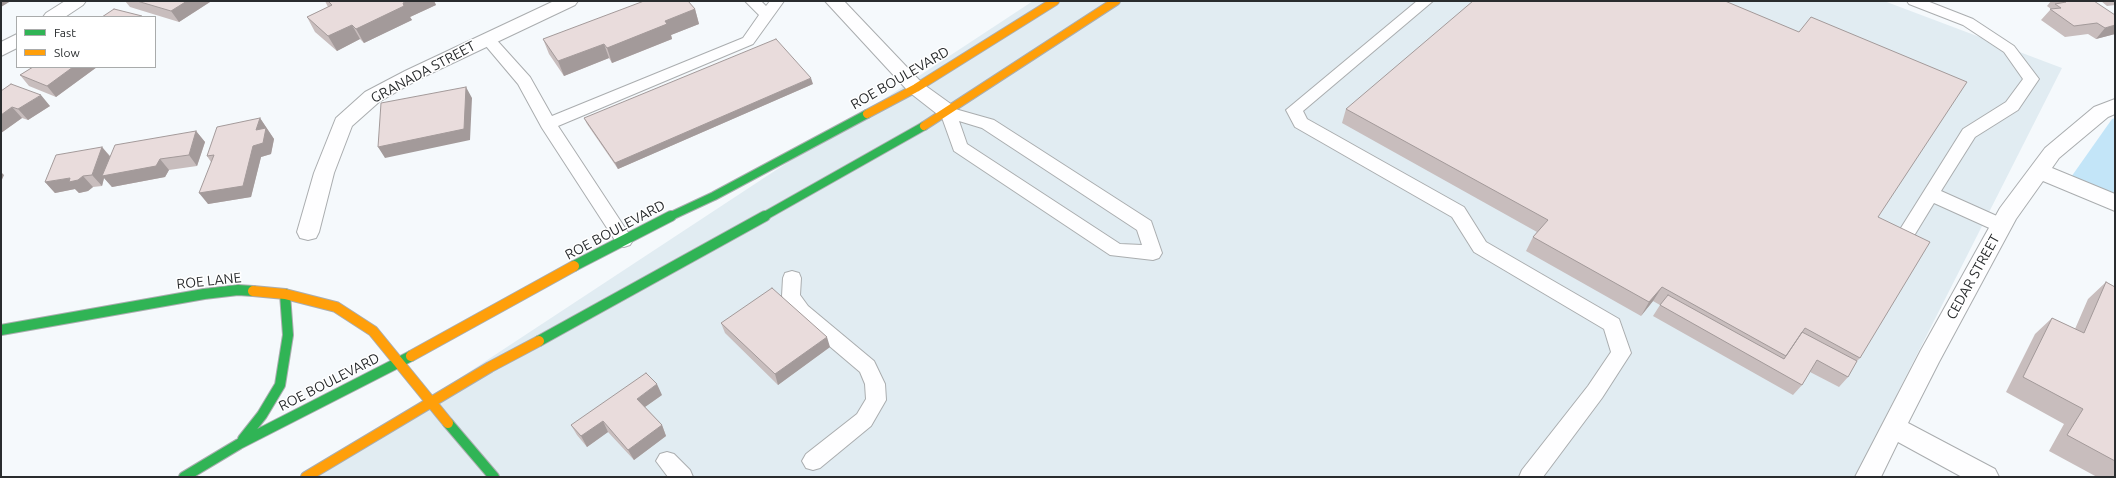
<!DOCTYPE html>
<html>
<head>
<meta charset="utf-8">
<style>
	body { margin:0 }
	#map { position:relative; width:2116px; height:478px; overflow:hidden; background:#f5f9fc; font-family:Ubuntu,sans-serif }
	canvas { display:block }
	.frame { position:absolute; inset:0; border:2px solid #292c2e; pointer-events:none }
	.legend { position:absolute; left:16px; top:16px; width:140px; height:52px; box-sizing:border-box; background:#fff; border:1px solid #a9abab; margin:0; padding:5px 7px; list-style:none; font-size:12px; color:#292c2e }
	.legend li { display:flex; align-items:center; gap:8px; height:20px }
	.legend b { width:20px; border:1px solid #a9abab }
</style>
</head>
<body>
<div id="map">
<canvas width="2116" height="478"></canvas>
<div class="frame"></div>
<ul class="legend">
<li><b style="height:5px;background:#30b455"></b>Fast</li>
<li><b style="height:5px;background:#ff9f0a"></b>Slow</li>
</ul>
</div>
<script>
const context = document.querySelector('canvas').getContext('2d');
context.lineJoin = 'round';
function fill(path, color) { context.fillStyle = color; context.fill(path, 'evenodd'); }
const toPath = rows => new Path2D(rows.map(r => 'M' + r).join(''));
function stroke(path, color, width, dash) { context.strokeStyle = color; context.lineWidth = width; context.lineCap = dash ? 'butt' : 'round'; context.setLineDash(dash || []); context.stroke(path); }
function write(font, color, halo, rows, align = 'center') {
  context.font = font + ' Ubuntu,sans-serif'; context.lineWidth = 3; context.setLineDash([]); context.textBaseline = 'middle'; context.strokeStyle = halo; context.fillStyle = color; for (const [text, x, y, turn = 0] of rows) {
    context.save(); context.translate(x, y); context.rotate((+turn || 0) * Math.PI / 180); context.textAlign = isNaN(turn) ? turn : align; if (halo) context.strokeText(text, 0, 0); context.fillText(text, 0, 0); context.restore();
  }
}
fill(toPath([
	[1033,1,1884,1,2062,68,1855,477,318,477,358,445]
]), '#e1ecf2');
fill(toPath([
	[2115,118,2115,200,2069,180,2112,119]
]), '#c3e5f8');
const lane = toPath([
	[745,1,761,1,766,6,770,1,784,1,753,44,558,126,633,240,630,245,624,247,618,245,542,128,518,84,480,39,483,36,488,34,493,36,530,77,552,116,743,38,759,15,745,1],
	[1417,1,1433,1,1303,111,1307,119,1464,207,1486,242,1619,319,1631,353,1602,398,1543,477,1519,477,1522,470,1588,386,1611,352,1604,329,1474,252,1452,217,1295,127,1286,110,1417,1],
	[1907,1,1927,1,1973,19,2014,46,2039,79,2018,110,1975,137,1941,191,2008,221,2011,226,2008,231,2002,233,1996,231,1934,203,1909,244,1903,246,1897,244,1894,239,1963,129,2006,102,2023,79,2004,52,1963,25,1909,4,1907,1],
	[948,107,994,120,1151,221,1162,253,1159,258,1153,260,1110,255,954,151,940,112,942,108,948,107],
	[959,121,982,128,1137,230,1142,245,1120,244,967,144,959,121],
	[792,271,799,273,801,278,800,295,808,306,874,361,885,384,886,400,871,426,820,468,813,470,806,468,802,461,806,454,857,414,866,399,865,384,860,372,794,316,784,301,782,296,783,278,785,273,792,271],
	[667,452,674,454,690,470,693,477,668,477,656,461,660,454,667,452]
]);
const street = toPath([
	[65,1,86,1,83,5,65,17,43,17,46,13,65,1],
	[554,1,578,1,575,5,419,79,379,102,352,126,334,173,319,232,316,238,308,240,300,238,297,232,314,173,336,118,365,92,405,71,554,1],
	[825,1,844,1,923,84,955,107,958,112,955,117,948,119,941,117,909,92,825,1],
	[17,34,17,48,1,56,1,42,17,34],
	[2115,99,2115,114,2108,117,2059,158,2052,168,2115,194,2115,211,2043,181,2016,219,1939,362,1908,423,1995,469,1999,477,1962,477,1898,442,1881,477,1855,477,1921,350,2000,208,2045,148,2094,107,2115,99]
]);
const fastFar1 = toPath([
	[669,217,714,196,867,114],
	[763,217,924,126]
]);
const fast = toPath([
	[574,266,671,216],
	[1,330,204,294,238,290,253,291],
	[539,341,765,216],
	[448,423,494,477],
	[243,439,262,415,280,385,288,335,285,294],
	[184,477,239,444,411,356]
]);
const slowFar1 = toPath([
	[867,114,916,88,1055,1],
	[924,126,1116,1]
]);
const slow = toPath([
	[253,291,285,294,336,307,373,331,448,423],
	[411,356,574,266],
	[306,477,490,367,539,341]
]);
stroke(lane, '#aaadaf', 2);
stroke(street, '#aaadaf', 2);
stroke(fastFar1, '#aaadaf', 10);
stroke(fast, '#aaadaf', 12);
stroke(slowFar1, '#aaadaf', 10);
stroke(slow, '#aaadaf', 12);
fill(lane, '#fefeff');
fill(street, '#fefeff');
stroke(fastFar1, '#30b455', 8);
stroke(fast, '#30b455', 10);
stroke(slowFar1, '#ff9f0a', 8);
stroke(slow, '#ff9f0a', 10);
fill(toPath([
	[125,1,209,1,210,2,179,22,130,7],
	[325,1,434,1,436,5,410,17,412,20,364,43,360,39,337,51,315,32,307,17,328,7],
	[2051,1,2094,1,2115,34,2096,39,2088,34,2065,37,2041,20,2051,9,2047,6],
	[2101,1,2115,1,2115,5,2107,6],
	[695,9,699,24,671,35,672,39,612,63,609,58,564,76,549,54,543,39],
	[33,67,97,67,56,97,29,86,20,75],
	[813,84,618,169,587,124,584,118],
	[1,91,50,106,28,120,22,118,1,133],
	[1346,109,1878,217,1860,358,1857,361,1848,377,1839,387,1810,372,1802,385,1793,395,1653,316,1660,305,1653,301,1641,316,1526,251,1533,237,1537,232,1342,123],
	[260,118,274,139,271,154,261,157,251,197,208,204,211,162,207,156],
	[196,131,205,142,197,166,169,170,165,177,112,187,104,178,102,186,93,187,88,191,79,193,75,189,55,193,45,182,102,147,111,157],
	[2106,282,2115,287,2115,477,2097,477,2049,451,2064,424,2006,392,2035,334,2052,318,2075,329,2088,299],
	[721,323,830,347,778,385,725,333],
	[662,395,645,407,662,425,666,436,634,460,608,432,587,447,577,435,571,425]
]), '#c8bdbd');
fill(toPath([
	[1,1,11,1,1,7],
	[187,1,209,1,210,2,179,22,171,11],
	[407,1,434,1,436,5,410,17,412,20,364,43,356,29],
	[695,9,699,24,671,35,672,39,612,63,607,48,665,21],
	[352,25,360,39,337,51,328,36],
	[2115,25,2115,34,2096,39,2105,28],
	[604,44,609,58,564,76,558,61],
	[73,67,97,67,56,97,47,86],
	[811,78,813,84,618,169,615,163],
	[466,87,472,98,470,140,385,158,378,147],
	[41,95,50,106,28,120,18,109],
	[12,107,22,118,1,133,1,115],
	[260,118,274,139,271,154,261,157,251,197,208,204,199,193,253,146,256,130],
	[196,131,205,142,197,166,189,155],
	[102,147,111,158,160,159,169,170,165,177,112,187,104,178,102,186,92,175],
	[1,172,4,175,1,182],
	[83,176,93,187,88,191,79,193,75,189,55,193,45,182],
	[1662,287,1653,301,1641,316,1649,302],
	[827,337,830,347,778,385,775,374],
	[657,384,662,395,642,409,637,399],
	[603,421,608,432,587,447,581,436],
	[662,425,666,436,634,460,628,450]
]), '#a39a9a');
const building = toPath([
	[137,1,187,1,171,11,137,1],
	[328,1,407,1,403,3,404,6,356,29,352,25,328,36,307,17,332,5,328,1],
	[644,1,688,1,695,9,665,21,667,24,607,48,604,44,558,61,543,39,644,1],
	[1473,1,1725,1,1799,32,1811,17,1967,82,1878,217,1930,242,1860,358,1805,328,1786,356,1662,287,1649,302,1533,237,1548,220,1346,109,1473,1],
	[2064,1,2094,1,2115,15,2115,25,2105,28,2097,23,2074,26,2050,9,2061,8,2055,4,2066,2,2064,1],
	[114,9,142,16,141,17,102,17,114,9],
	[776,39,811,78,615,163,584,118,776,39],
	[33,67,73,67,47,86,20,75,33,67],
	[11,84,41,95,18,109,12,107,1,115,1,91,11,84],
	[466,87,464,129,378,147,381,103,466,87],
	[260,118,256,130,266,128,263,143,253,146,243,186,199,193,214,155,207,156,217,127,260,118],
	[196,131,189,155,160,159,156,166,102,176,115,145,196,131],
	[102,147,92,175,83,176,78,180,69,182,70,178,45,182,56,155,102,147],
	[2106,282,2115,287,2115,461,2067,435,2083,409,2023,377,2052,318,2084,333,2106,282],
	[772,288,827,337,775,374,721,323,772,288],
	[1668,295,1784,359,1802,332,1857,361,1848,377,1817,360,1802,385,1660,305,1668,295],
	[646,373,657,384,637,399,662,425,628,450,603,421,581,436,571,425,646,373]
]);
fill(building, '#e9dcdc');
stroke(building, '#a39a9a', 1);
write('14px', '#292c2e', '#fff', [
	["GRANADA STREET",423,72,-28],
	["ROE BOULEVARD",900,78,-30],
	["ROE BOULEVARD",615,230,-28],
	["CEDAR STREET",1973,277,-61],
	["ROE LANE",209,281,-6],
	["ROE BOULEVARD",329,382,-27]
]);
</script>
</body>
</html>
